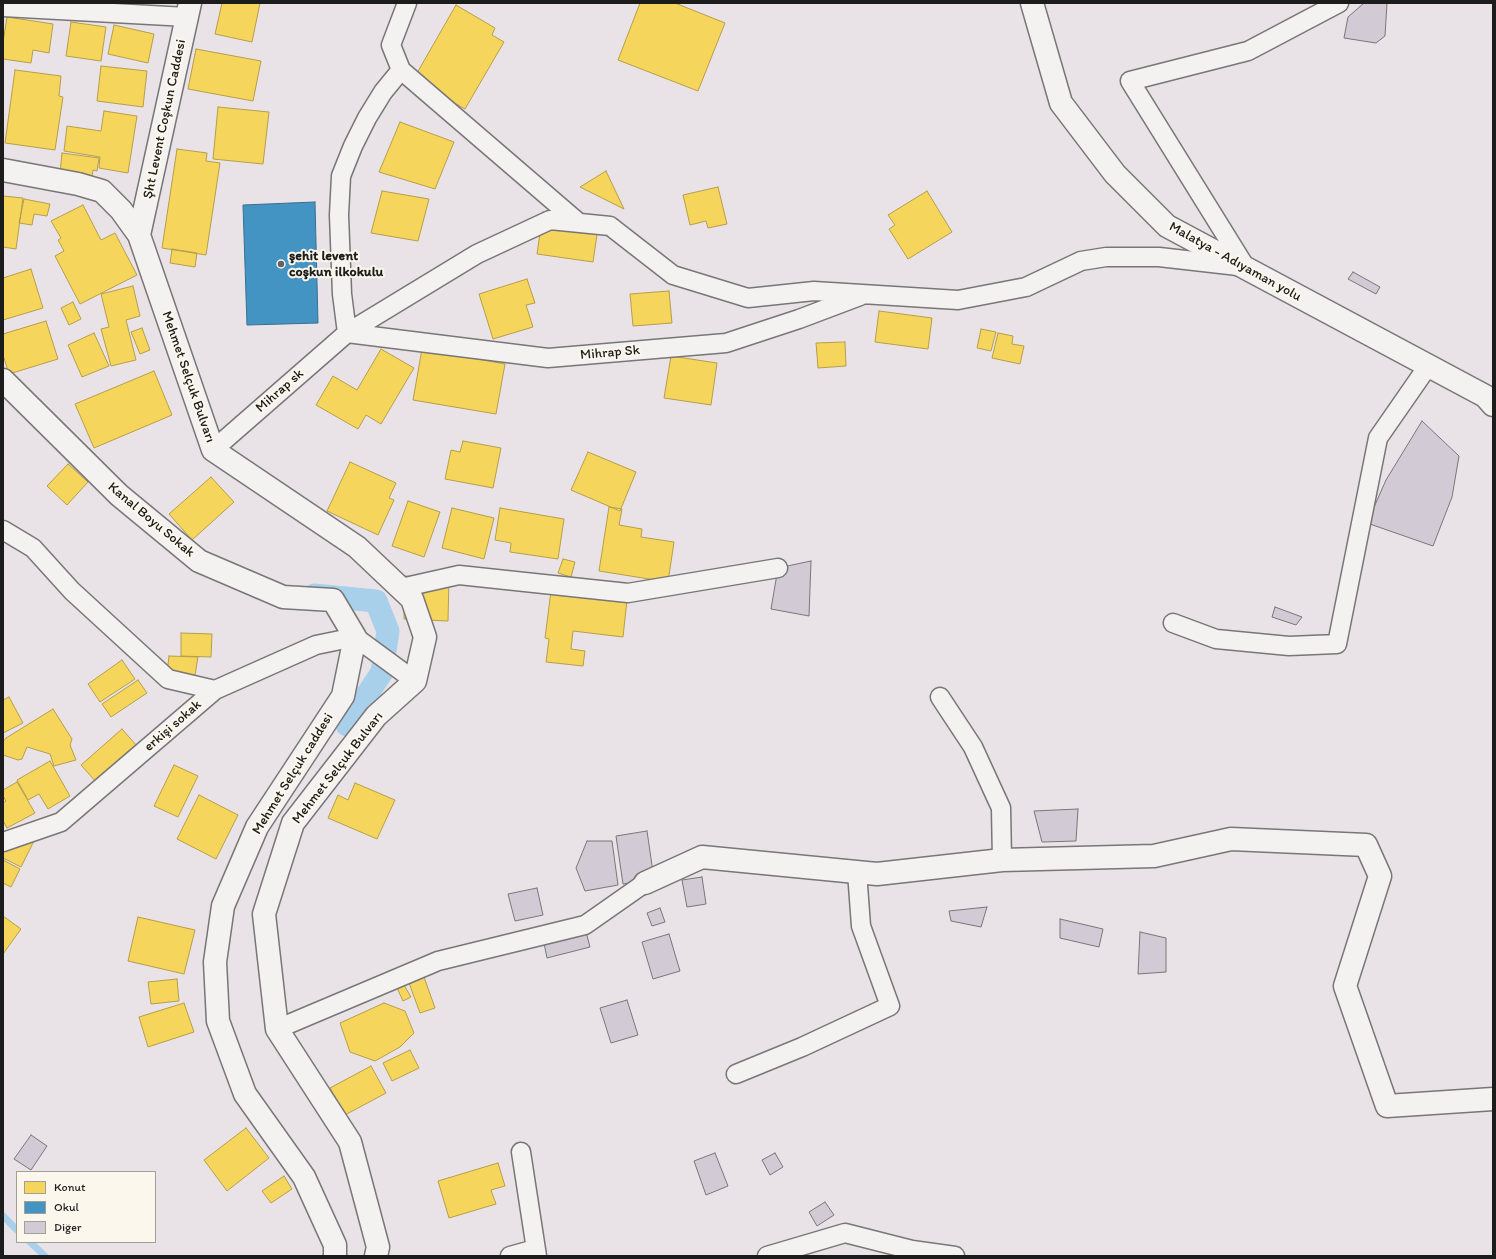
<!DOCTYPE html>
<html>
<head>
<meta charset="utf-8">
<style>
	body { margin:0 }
	#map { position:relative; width:1496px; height:1259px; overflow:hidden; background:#e9e3e7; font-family:Itim,sans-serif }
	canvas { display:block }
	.frame { position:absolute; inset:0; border:4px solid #1c1c1c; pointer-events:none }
	.legend { position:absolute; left:16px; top:1171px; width:140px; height:72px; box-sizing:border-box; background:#fbf7ec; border:1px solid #a29f99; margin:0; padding:5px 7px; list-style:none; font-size:12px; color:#1c1c1c }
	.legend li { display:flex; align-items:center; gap:8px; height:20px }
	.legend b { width:20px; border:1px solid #a29f99 }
</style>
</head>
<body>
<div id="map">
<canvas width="1496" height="1259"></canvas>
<div class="frame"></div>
<ul class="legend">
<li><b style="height:11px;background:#f6d55c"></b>Konut</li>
<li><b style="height:11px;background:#4393c3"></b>Okul</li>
<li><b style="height:11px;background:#d2cbd6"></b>Diğer</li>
</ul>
</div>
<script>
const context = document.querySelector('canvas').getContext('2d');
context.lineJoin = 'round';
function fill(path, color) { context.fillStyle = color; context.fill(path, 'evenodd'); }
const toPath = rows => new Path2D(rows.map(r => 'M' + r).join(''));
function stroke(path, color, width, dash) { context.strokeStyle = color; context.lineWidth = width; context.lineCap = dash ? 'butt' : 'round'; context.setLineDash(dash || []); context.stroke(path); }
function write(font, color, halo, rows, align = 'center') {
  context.font = font + ' Itim,sans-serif'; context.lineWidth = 4; context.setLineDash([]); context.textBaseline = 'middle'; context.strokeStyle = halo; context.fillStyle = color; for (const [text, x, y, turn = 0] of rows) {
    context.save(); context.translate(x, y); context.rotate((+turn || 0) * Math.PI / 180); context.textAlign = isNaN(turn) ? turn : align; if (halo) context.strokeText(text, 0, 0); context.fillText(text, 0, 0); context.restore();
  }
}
const homes = toPath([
	[222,3,260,3,252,42,215,34,222,3],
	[640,3,675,3,725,23,698,91,618,60,640,3],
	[456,5,495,28,492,35,504,42,465,109,413,80,456,5],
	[7,17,53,24,49,53,33,50,31,63,3,59,3,42,7,17],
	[71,22,106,27,101,61,66,56,71,22],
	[114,25,154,34,148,63,108,54,114,25],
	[196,49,261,61,253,101,188,89,196,49],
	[101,66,147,71,143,107,97,101,101,66],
	[15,70,61,76,59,96,63,97,55,150,5,143,15,70],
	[218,107,269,112,263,164,213,159,218,107],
	[104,111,137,116,128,173,99,168,100,157,64,151,67,126,101,131,104,111],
	[400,122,454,142,435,189,379,172,400,122],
	[177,149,207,153,206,161,220,163,206,255,162,248,177,149],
	[62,153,99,158,97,171,93,170,92,177,60,173,62,153],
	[606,171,624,209,580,187,606,171],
	[718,187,727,224,708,228,706,221,690,225,683,195,718,187],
	[382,191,429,199,418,241,371,233,382,191],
	[927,191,952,232,908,259,889,229,895,225,888,215,927,191],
	[3,196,23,198,16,249,3,247,3,196],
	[24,199,50,204,47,216,34,214,32,225,19,223,24,199],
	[83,205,101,240,115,233,137,275,80,304,55,256,64,251,58,240,61,238,51,221,83,205],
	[543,212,599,221,593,262,537,254,543,212],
	[172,249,197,253,195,267,170,263,172,249],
	[31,269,43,308,3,320,3,278,31,269],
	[527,279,535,303,526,305,533,327,493,339,479,294,527,279],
	[133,286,140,316,126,320,136,360,111,366,101,329,109,327,101,294,133,286],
	[669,291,672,323,633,326,630,294,669,291],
	[73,302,81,319,69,325,61,308,73,302],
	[879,311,932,318,928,349,875,342,879,311],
	[46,321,58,359,9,374,3,355,3,334,46,321],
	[142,328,150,350,140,354,131,332,142,328],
	[981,329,996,332,991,351,977,348,981,329],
	[94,333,109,366,82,377,68,345,94,333],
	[998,333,1013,336,1012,344,1024,346,1020,364,992,358,998,333],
	[845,342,846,366,818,368,816,343,845,342],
	[381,349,414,368,381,424,366,415,358,429,316,405,333,376,357,390,381,349],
	[422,349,505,364,496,414,413,400,422,349],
	[671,356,717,363,711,405,664,398,671,356],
	[154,371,172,415,94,448,75,404,154,371],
	[463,441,501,448,493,488,445,479,451,450,460,452,463,441],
	[588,452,636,472,620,511,571,490,588,452],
	[350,462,396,483,389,498,394,500,378,535,327,511,350,462],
	[68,464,88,482,67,505,47,486,68,464],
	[211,477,234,502,192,540,169,514,211,477],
	[408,501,440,512,424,557,392,546,408,501],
	[609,507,622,509,619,525,642,529,641,537,674,542,668,582,599,571,609,507],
	[452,508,494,518,484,559,442,548,452,508],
	[500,508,564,519,558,559,510,552,511,543,495,540,500,508],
	[563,559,575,562,571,577,558,573,563,559],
	[405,576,449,578,448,621,404,619,405,576],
	[551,591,627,600,623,637,573,631,571,649,585,651,583,666,546,662,549,639,545,638,551,591],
	[181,633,212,634,211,657,181,656,181,633],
	[169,656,198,657,195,675,167,673,169,656],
	[122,660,135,679,100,702,88,684,122,660],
	[138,680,147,693,111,717,102,704,138,680],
	[9,697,23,723,3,733,3,700,9,697],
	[53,709,72,739,70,745,76,760,54,766,50,754,27,747,22,759,18,760,3,755,3,742,6,738,53,709],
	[122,729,137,746,96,782,81,765,122,729],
	[50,761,70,796,48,809,39,794,28,800,17,780,50,761],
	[174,765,198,776,178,817,154,806,174,765],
	[17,782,35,813,7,828,3,821,3,803,6,801,3,796,3,790,17,782],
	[355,783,395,800,377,839,328,818,338,795,348,800,355,783],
	[199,795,238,815,216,859,177,839,199,795],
	[34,841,21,867,3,858,3,845,34,841],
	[3,860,20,869,11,887,3,883,3,860],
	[3,916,21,929,3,954,3,916],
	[138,917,195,930,184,974,128,961,138,917],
	[424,977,435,1008,420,1013,409,983,424,977],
	[177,979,179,1001,151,1004,148,982,177,979],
	[404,985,411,997,403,1001,397,988,404,985],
	[184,1003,194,1032,148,1047,139,1017,184,1003],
	[384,1003,405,1011,414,1033,400,1047,375,1061,350,1052,340,1023,384,1003],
	[410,1050,419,1068,392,1081,383,1063,410,1050],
	[371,1066,386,1093,345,1115,330,1088,371,1066],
	[246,1128,269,1158,227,1191,204,1160,246,1128],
	[498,1163,505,1186,491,1190,496,1204,449,1218,438,1181,498,1163],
	[284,1176,292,1189,271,1203,262,1191,284,1176]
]);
fill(homes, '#f6d55c');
stroke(homes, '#b59e49', 1);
const schools = toPath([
	[315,202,318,323,247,325,243,205,315,202]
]);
fill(schools, '#4393c3');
stroke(schools, '#376f91', 1);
stroke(toPath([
	[3,1216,17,1230],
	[30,1242,45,1256]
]), '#a9d0eb', 7);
stroke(toPath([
	[314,595,376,601,388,631,382,672,347,725]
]), '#a9d0eb', 23);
const building = toPath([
	[1364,3,1387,3,1385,36,1376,43,1344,38,1348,17,1364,3],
	[1353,272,1380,287,1376,294,1348,279,1353,272],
	[1422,421,1459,456,1452,497,1433,546,1367,523,1386,480,1422,421],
	[811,561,809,616,771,609,778,568,811,561],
	[1275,607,1302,617,1296,625,1272,617,1275,607],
	[1078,809,1076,841,1042,842,1034,811,1078,809],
	[647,831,654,879,623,884,616,836,647,831],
	[587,841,612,841,618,885,585,891,576,868,587,841],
	[702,877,706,904,687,907,682,880,702,877],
	[537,888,543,915,515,921,508,894,537,888],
	[987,907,981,927,951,921,949,911,987,907],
	[660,908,665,922,652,926,647,913,660,908],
	[1060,919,1103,929,1099,947,1060,938,1060,919],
	[586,932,590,947,547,958,544,943,586,932],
	[1140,932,1166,938,1166,972,1138,974,1140,932],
	[669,934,680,971,653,979,642,942,669,934],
	[627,1000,638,1035,611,1043,600,1008,627,1000],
	[31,1135,47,1146,31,1170,14,1159,31,1135],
	[715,1153,728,1186,706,1195,694,1161,715,1153],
	[775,1153,783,1167,770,1175,762,1160,775,1153],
	[825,1202,834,1215,817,1226,809,1212,825,1202]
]);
fill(building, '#d2cbd6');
stroke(building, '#787677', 1);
const minor = toPath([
	[3,7,187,17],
	[401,70,579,223],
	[1246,268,1130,81,1248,51,1339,3],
	[347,333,548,358,726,343,799,319,860,296],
	[347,333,342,294,339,215,341,176,353,146,367,118,383,92,401,70,391,45,407,3],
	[213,450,347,333,477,254,550,220,610,226,673,275,748,298,814,291,958,300,1026,287,1081,261,1106,257,1159,257,1238,266],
	[3,530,33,548,72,591,168,679,215,690],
	[401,588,459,575,628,593,778,568],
	[1173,623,1216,639,1289,646,1337,644,1378,438,1428,366],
	[940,697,973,747,1001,808,1002,860],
	[3,842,61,822,215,690,316,645,355,637,415,681],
	[277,1029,438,961,585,925,645,883],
	[736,1074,802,1047,890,1006,861,926,857,872],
	[521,1152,537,1256],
	[510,1256,535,1249],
	[767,1256,845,1233,912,1250,955,1256]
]);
const tertiary = toPath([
	[645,883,702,857,877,874,1002,860,1154,856,1231,839,1366,845,1380,876,1345,986,1387,1106,1493,1099]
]);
const secondary = toPath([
	[1032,3,1061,103,1115,174,1167,226,1485,396,1493,405],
	[3,170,78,184,102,191,121,210,139,235,213,450,357,547,412,599,425,637,415,681,376,716,293,823,264,914,277,1029,350,1142,378,1247,376,1256],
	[139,235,190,3],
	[3,380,119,495,199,561,283,597,333,600,355,637,343,696,257,827,223,906,215,962,218,1021,245,1094,304,1177,335,1245,335,1256]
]);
stroke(minor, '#787677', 21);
stroke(tertiary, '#787677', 25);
stroke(secondary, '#787677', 25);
stroke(minor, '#f4f2f0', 18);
stroke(tertiary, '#f4f2f0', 22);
stroke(secondary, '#f4f2f0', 22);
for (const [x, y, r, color] of [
	[281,264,4,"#646263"]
]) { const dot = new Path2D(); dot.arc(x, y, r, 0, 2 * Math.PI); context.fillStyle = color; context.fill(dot); stroke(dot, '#fbf7ec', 1.5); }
write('14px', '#1c1c1c', '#fbf7ec', [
	["Şht Levent Coşkun Caddesi",165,119,-78],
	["Malatya - Adıyaman yolu",1235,262,29],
	["Mihrap Sk",610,353,-5],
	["Mehmet Selçuk Bulvarı",188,377,71],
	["Mihrap sk",280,391,-41],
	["Kanal Boyu Sokak",151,520,40],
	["erkişi sokak",173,726,-41],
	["Mehmet Selçuk Bulvarı",338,768,-52],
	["Mehmet Selçuk caddesi",293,774,-58]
]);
write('bold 14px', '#1c1c1c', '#fbf7ec', [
	["şehit levent",289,256],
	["coşkun ilkokulu",289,272]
], 'left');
</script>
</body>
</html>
